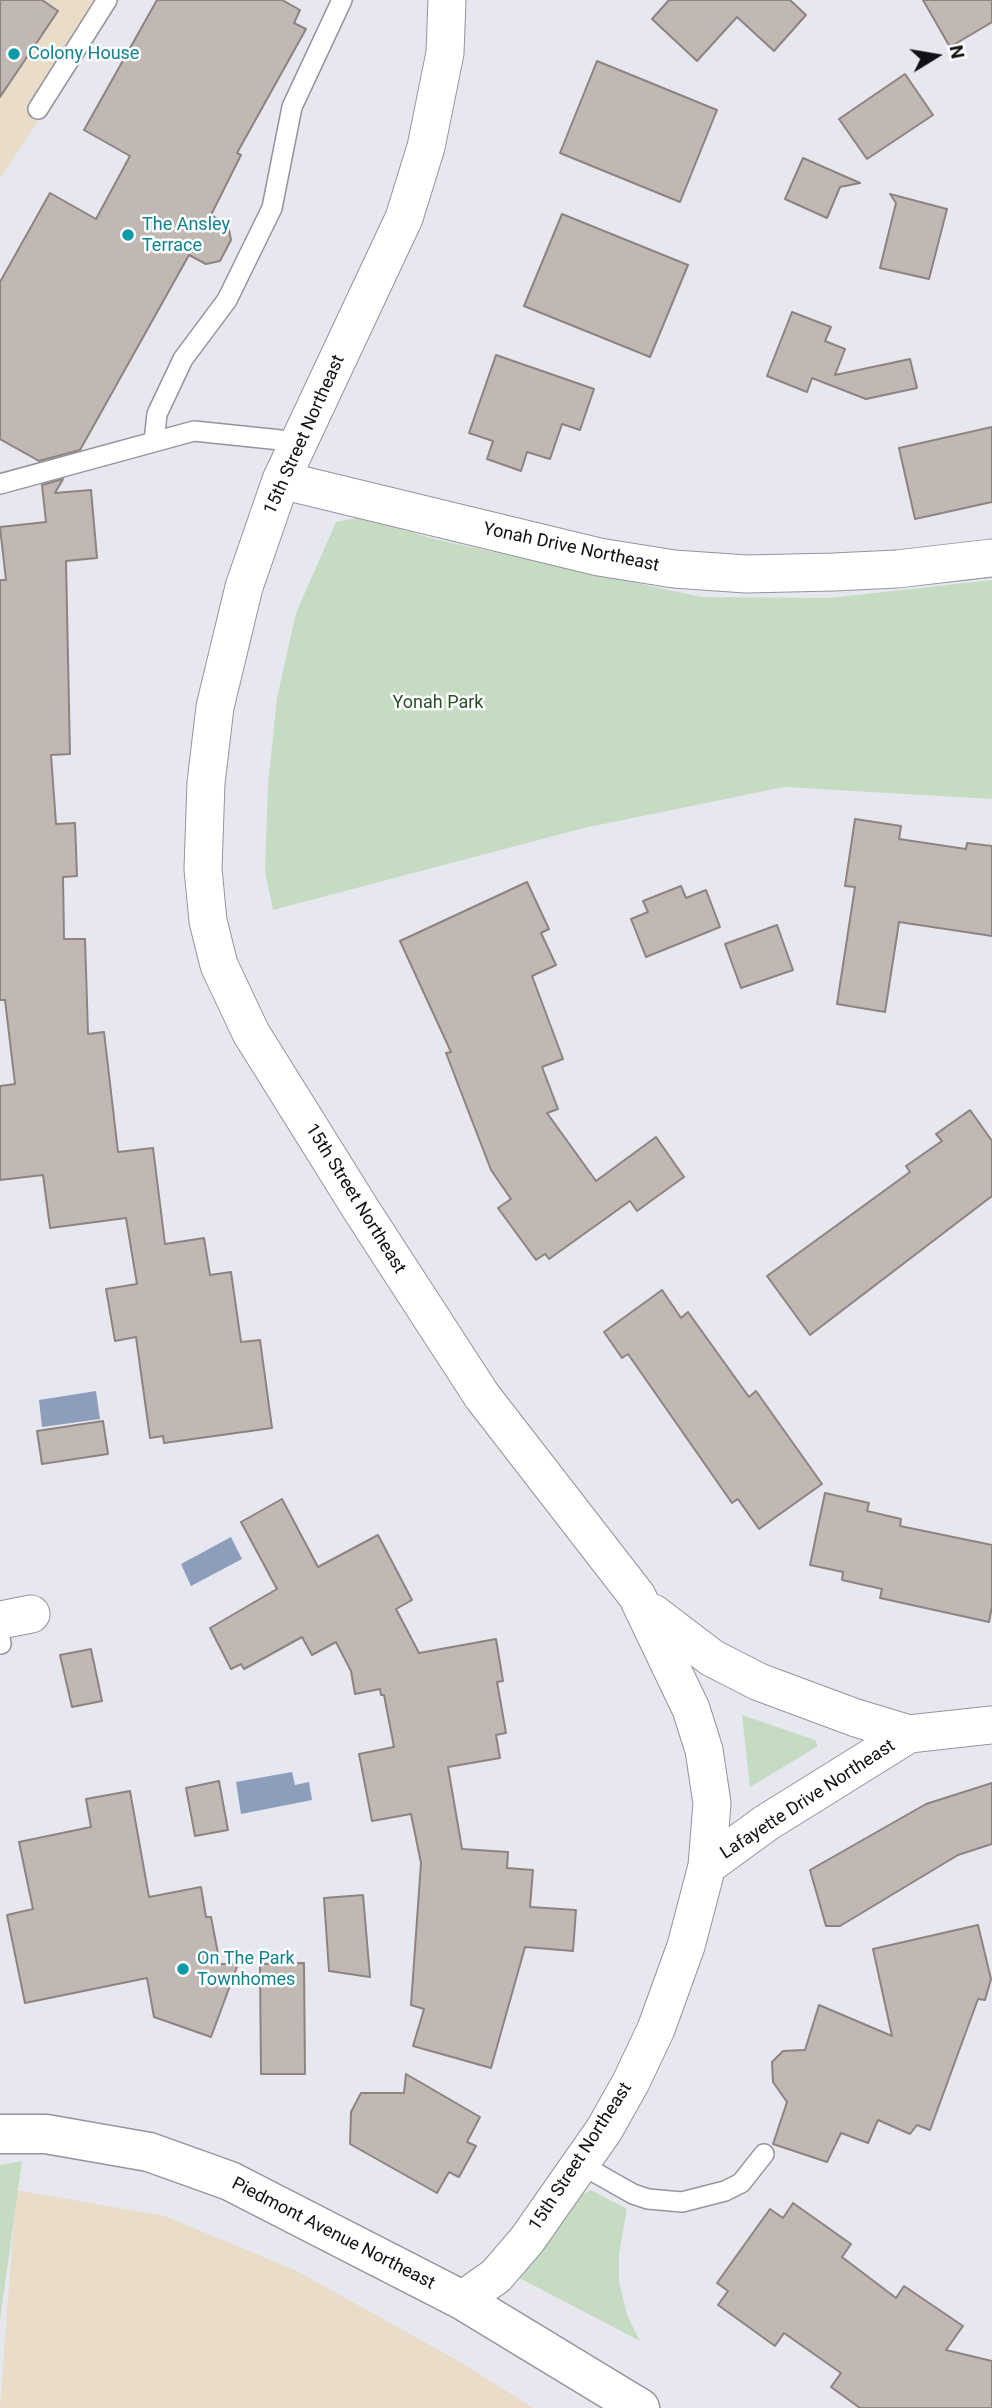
<!DOCTYPE html>
<html>
<head>
<meta charset="utf-8">
<style>
	body { margin:0 }
	#map { position:relative; width:992px; height:2408px; overflow:hidden; background:#e7e7f0; font-family:Roboto,sans-serif }
	canvas { display:block }
	.north { position:absolute; left:901px; top:21px; width:70px; height:70px; -webkit-text-stroke:5px #fff; paint-order:stroke; rotate:79deg; font-size:19px; font-weight:700; line-height:28px; text-align:center; color:#101114 }
	.north::after { content:''; display:block; margin:auto; width:24px; height:32px; background:#101114; clip-path:polygon(50% 0,100% 100%,50% 72%,0 100%) }
</style>
</head>
<body>
<div id="map">
<canvas width="992" height="2408"></canvas>
<div class="north">N</div>
</div>
<script>
const context = document.querySelector('canvas').getContext('2d');
context.lineJoin = 'round';
function fill(path, color) { context.fillStyle = color; context.fill(path, 'evenodd'); }
const toPath = rows => new Path2D(rows.map(r => 'M' + r).join(''));
function stroke(path, color, width, dash) { context.strokeStyle = color; context.lineWidth = width; context.lineCap = dash ? 'butt' : 'round'; context.setLineDash(dash || []); context.stroke(path); }
function write(font, color, halo, rows, align = 'center') {
  context.font = font + ' Roboto,sans-serif'; context.lineWidth = 5; context.setLineDash([]); context.textBaseline = 'middle'; context.strokeStyle = halo; context.fillStyle = color; for (const [text, x, y, turn = 0] of rows) {
    context.save(); context.translate(x, y); context.rotate((+turn || 0) * Math.PI / 180); context.textAlign = isNaN(turn) ? turn : align; if (halo) context.strokeText(text, 0, 0); context.fillText(text, 0, 0); context.restore();
  }
}
fill(toPath([
	[0,0,120,0,0,178],
	[16,2190,165,2216,297,2271,462,2363,533,2408,0,2408]
]), '#e9dcc8');
fill(toPath([
	[362,517,434,539,701,597,829,598,992,580,992,799,784,787,584,828,273,910,265,872,268,785,277,698,296,613,336,522],
	[742,1715,815,1740,818,1746,750,1787],
	[22,2161,0,2320,0,2324,0,2165],
	[591,2190,627,2209,619,2254,619,2281,627,2315,640,2341,512,2274,540,2255,575,2198]
]), '#c5dcc3');
fill(toPath([
	[96,1391,100,1419,42,1427,39,1400],
	[231,1537,242,1559,191,1586,181,1564],
	[292,1772,295,1785,309,1782,312,1800,241,1814,236,1782]
]), '#8c9ebc');
const building = toPath([
	[0,0,42,0,58,11,0,97,0,0],
	[157,0,282,0,300,10,294,23,306,29,237,153,241,155,211,215,228,225,231,240,220,261,206,264,189,255,80,450,39,461,0,439,0,282,50,193,96,219,130,156,84,130,157,0],
	[669,0,790,0,806,15,774,51,737,17,697,61,652,19,669,0],
	[923,0,992,0,992,22,950,47,923,0],
	[597,61,717,110,680,202,560,153,597,61],
	[905,74,933,115,867,159,839,119,905,74],
	[803,158,860,183,840,187,827,218,785,199,803,158],
	[890,194,947,209,929,279,880,268,896,203,890,194],
	[562,214,688,265,650,357,524,306,562,214],
	[792,312,831,327,825,341,845,349,835,375,910,359,917,388,866,399,812,378,807,392,767,376,792,312],
	[496,355,594,389,580,430,562,424,550,459,527,452,521,471,487,459,493,441,469,433,496,355],
	[992,427,992,502,915,519,899,448,992,427],
	[63,479,55,493,91,490,97,558,66,561,70,754,51,755,56,824,75,823,77,876,63,877,64,939,85,939,88,1034,104,1032,118,1152,153,1148,165,1244,204,1238,210,1275,231,1272,241,1342,260,1340,272,1428,164,1443,163,1436,150,1438,136,1337,115,1341,106,1289,137,1284,126,1218,50,1228,43,1175,0,1180,0,1086,15,1084,5,1000,0,1000,0,580,6,580,0,527,46,522,42,485,63,479],
	[855,819,901,826,899,839,966,849,967,843,992,846,992,936,899,922,885,1012,837,1004,855,887,845,886,855,819],
	[527,882,549,929,541,933,556,965,532,976,563,1059,542,1067,558,1109,547,1113,596,1181,656,1137,684,1177,637,1211,630,1201,549,1259,545,1254,536,1260,498,1208,511,1199,491,1170,446,1053,451,1052,400,941,527,882],
	[681,886,686,898,706,890,720,927,646,957,631,919,648,912,643,901,681,886],
	[777,925,793,970,741,988,725,944,777,925],
	[970,1110,992,1141,992,1196,810,1335,767,1276,910,1172,906,1166,942,1141,936,1134,970,1110],
	[662,1290,681,1318,688,1312,749,1397,756,1391,822,1484,759,1529,738,1499,732,1503,628,1354,622,1358,604,1332,662,1290],
	[103,1421,108,1454,42,1464,37,1431,103,1421],
	[825,1493,869,1503,867,1511,901,1519,900,1526,992,1545,992,1606,989,1622,880,1598,882,1589,842,1580,843,1572,810,1565,825,1493],
	[282,1499,318,1567,378,1535,412,1600,396,1609,419,1653,496,1639,503,1681,497,1682,506,1733,496,1735,500,1758,448,1767,462,1849,508,1852,507,1868,533,1870,530,1907,576,1910,573,1951,525,1947,491,2068,413,2046,424,2009,411,2005,421,1863,411,1814,372,1821,359,1754,394,1747,384,1695,381,1695,380,1689,355,1694,351,1671,336,1642,312,1655,302,1637,244,1669,241,1664,231,1669,210,1628,277,1589,241,1522,282,1499],
	[91,1649,102,1701,72,1707,60,1655,91,1649],
	[219,1781,228,1830,195,1836,186,1788,219,1781],
	[992,1783,992,1844,958,1855,840,1926,826,1926,810,1870,926,1804,992,1783],
	[130,1791,149,1897,201,1887,206,1917,211,1917,220,1964,238,1964,211,2037,154,2017,147,1978,25,2003,7,1915,33,1909,19,1842,91,1827,86,1799,130,1791],
	[363,1895,370,1977,329,1971,324,1898,363,1895],
	[978,1925,991,1979,985,2000,978,1999,930,2130,917,2125,910,2134,878,2120,868,2143,841,2133,827,2162,773,2144,787,2102,773,2082,772,2062,783,2051,805,2050,819,2005,892,2036,873,1949,978,1925],
	[304,1963,305,2074,261,2074,260,1964,304,1963],
	[406,2074,480,2117,467,2142,476,2146,459,2177,449,2172,437,2193,350,2144,351,2112,361,2093,404,2093,406,2074],
	[793,2203,851,2244,842,2257,896,2298,904,2286,963,2326,946,2350,992,2361,992,2408,860,2408,831,2387,841,2373,784,2333,775,2346,718,2305,728,2291,717,2283,770,2209,783,2218,793,2203]
]);
fill(building, '#c1b7b3');
stroke(building, '#8d8380', 2);
const lane = toPath([
	[38,109,107,0],
	[154,442,157,414,183,359,227,300,272,208,292,107,342,0],
	[0,484,194,431,300,442],
	[0,1637,1,1644],
	[580,2164,633,2194,648,2199,682,2202,725,2191,741,2183,764,2154]
]);
const street = toPath([
	[447,0,445,53,426,147,404,218,281,480,244,587,215,707,206,783,203,869,208,921,219,965,251,1033,362,1211,482,1396,637,1596,691,1709,704,1750,712,1803,707,1866,686,1946,656,2029,631,2082,604,2130,527,2240,496,2276,462,2300],
	[281,480,599,557,674,569,746,574,834,572,897,569,992,558],
	[653,1613,712,1658,759,1682,856,1718,909,1734,992,1725],
	[0,1620,31,1614],
	[707,1866,766,1823,909,1734]
]);
const secondary = toPath([
	[0,2134,46,2134,149,2152,230,2181,462,2300,640,2408]
]);
stroke(lane, '#94949d', 22);
stroke(street, '#94949d', 39);
stroke(secondary, '#94949d', 41);
stroke(lane, '#fff', 19);
stroke(street, '#fff', 37);
stroke(secondary, '#fff', 38);
for (const [x, y, r, color] of [
	[14,54,7,"#0f9aa8"],
	[128,235,7,"#0f9aa8"],
	[183,1969,7,"#0f9aa8"]
]) { const dot = new Path2D(); dot.arc(x, y, r, 0, 2 * Math.PI); context.fillStyle = color; context.fill(dot); stroke(dot, '#fff', 2.5); }
write('18px', '#0d838f', '#fff', [
	["Colony House",28,54],
	["The Ansley",142,225],
	["Terrace",142,246],
	["On The Park",197,1959],
	["Townhomes",197,1980]
], 'left');
write('18px', '#101114', '#fff', [
	["15th Street Northeast",305,435,-66],
	["Yonah Drive Northeast",571,548,12],
	["15th Street Northeast",355,1199,58],
	["Lafayette Drive Northeast",808,1800,-33],
	["15th Street Northeast",581,2157,-57],
	["Piedmont Avenue Northeast",333,2234,27]
]);
write('18px', '#295028', '#fff', [
	["Yonah Park",438,703]
]);
</script>
</body>
</html>
